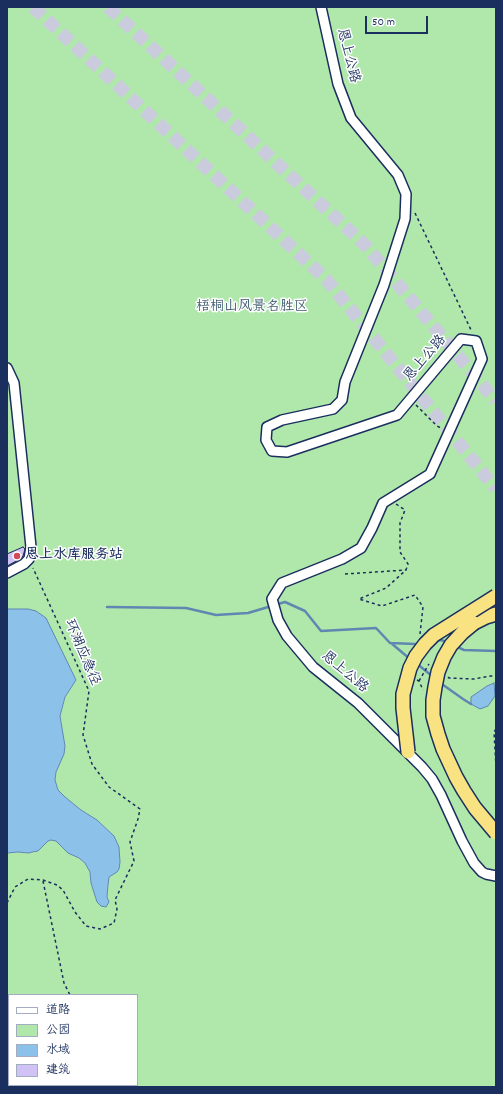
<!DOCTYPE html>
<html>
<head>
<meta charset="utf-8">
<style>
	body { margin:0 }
	#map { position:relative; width:503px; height:1094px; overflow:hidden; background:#f6f3fd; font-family:Dekko,"LXGW WenKai TC",sans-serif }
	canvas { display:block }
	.frame { position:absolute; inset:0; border:8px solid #1b2f5e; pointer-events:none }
	.legend { position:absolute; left:8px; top:994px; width:130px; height:92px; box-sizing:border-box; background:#fff; border:1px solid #a4acbf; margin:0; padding:5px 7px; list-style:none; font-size:12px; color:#1b2f5e }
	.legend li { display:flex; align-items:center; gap:8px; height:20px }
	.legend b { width:20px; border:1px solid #a4acbf }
	.scale { position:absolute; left:365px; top:16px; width:63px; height:18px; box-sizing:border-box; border:2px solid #1b2f5e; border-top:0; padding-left:5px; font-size:12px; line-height:14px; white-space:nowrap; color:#1b2f5e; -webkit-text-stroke:3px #fff; paint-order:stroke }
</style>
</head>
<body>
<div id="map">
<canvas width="503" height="1094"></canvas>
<div class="frame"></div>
<ul class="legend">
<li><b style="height:5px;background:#fff"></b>道路</li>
<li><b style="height:11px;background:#b0e8ab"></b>公园</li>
<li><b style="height:11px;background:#8cc2ea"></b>水域</li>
<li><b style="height:11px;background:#d0c2f4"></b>建筑</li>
</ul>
<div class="scale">50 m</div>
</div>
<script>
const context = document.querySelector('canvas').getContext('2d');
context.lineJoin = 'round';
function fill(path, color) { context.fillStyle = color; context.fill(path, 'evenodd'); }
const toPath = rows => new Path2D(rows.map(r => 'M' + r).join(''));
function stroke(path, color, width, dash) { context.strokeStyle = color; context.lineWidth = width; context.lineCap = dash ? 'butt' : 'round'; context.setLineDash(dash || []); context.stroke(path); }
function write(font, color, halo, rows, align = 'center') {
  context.font = font + ' Dekko,"LXGW WenKai TC",sans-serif'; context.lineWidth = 3; context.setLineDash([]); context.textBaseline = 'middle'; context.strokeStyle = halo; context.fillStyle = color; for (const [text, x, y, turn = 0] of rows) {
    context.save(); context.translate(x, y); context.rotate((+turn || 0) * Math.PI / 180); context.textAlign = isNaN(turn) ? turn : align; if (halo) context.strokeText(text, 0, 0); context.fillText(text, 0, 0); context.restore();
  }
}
fill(toPath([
	[7,7,496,7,496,1087,7,1087,7,853,18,852,29,853,32,852,38,851,48,841,51,840,56,841,68,853,79,858,85,863,90,872,91,883,97,902,101,906,104,907,106,907,109,902,107,897,108,885,109,877,117,872,120,862,119,847,114,836,97,820,81,810,65,797,58,790,55,780,56,772,63,736,60,716,65,697,76,680,28,609,7,609],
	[9,995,137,995,137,1085,9,1085]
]), '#b0e8ab');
const water = toPath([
	[7,609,28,609,36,611,46,618,76,680,65,697,60,716,65,746,64,754,56,772,55,780,58,790,65,797,81,810,97,820,114,836,119,847,120,862,119,869,117,872,109,877,108,885,107,897,109,902,106,907,101,906,97,902,91,883,90,872,85,863,79,858,68,853,56,841,51,840,48,841,38,851,32,852,29,853,18,852,7,853,7,609],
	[494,683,495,696,488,706,480,709,471,704,471,697,487,686,494,683]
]);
fill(water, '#8cc2ea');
stroke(water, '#5f87b2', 1);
stroke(toPath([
	[107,607,186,608,216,615,248,613,285,602,305,611,321,631,376,628,390,643,415,644,420,644],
	[434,641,441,640,447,642],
	[391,643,410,659],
	[455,646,464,650,496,651],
	[416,663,432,676],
	[439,682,463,699,471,704]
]), '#5f87b2', 2.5);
const building = toPath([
	[23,547,25,549,23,556,20,559,7,566,7,554,23,547]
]);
fill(building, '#d0c2f4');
stroke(building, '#1b2f5e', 1);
stroke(toPath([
	[33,7,326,279,496,489],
	[108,7,365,245,496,401]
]), '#caccdd', 13, [13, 6]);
const minor = toPath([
	[321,7,338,84,351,118,398,175,406,194,405,219,384,285,345,382,342,400,333,409,282,420,267,427,266,440,272,451,287,452,397,415,461,339,476,341,482,359,430,474,383,503,372,528,361,548,342,559,282,583,272,599,278,620,287,636,313,667,358,703,422,767,432,779,441,795,462,841,474,863,482,872,486,874,496,876],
	[7,368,14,383,31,547,29,559,24,564,7,573]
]);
const highway = toPath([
	[474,623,486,617,496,614]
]);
stroke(minor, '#1b2f5e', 12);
stroke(highway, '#1b2f5e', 16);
stroke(toPath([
	[415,213,472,332],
	[416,405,437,426,441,428],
	[396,504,405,510,400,523,400,552,408,564,406,570,386,588,359,599,382,606,415,595,423,607,420,634],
	[345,574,406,570],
	[448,677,449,678,474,679,491,676,496,676],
	[417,680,419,681,423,690],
	[419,681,429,664],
	[496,729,494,732,496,767],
	[43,881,64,983,70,995],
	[7,903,15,887,28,879,43,880,57,885,63,890,75,912,86,926,100,929,114,923,117,909,115,900,134,861,130,842,138,819,140,809,109,787,92,764,83,735,89,691,33,568],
	[47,1087,52,1085]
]), '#1b2f5e', 1.5, [3, 3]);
stroke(minor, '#fff', 9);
stroke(highway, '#f8e281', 13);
const highwayBridge = toPath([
	[474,623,462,633,451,645,444,657,438,672,435,687,433,700,433,716,438,734,443,749,456,777,464,791,475,808,496,833],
	[408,752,403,708,403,694,410,668,416,656,425,644,434,635,496,596]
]);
stroke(highwayBridge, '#1b2f5e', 16, []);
stroke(highwayBridge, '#f8e281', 13);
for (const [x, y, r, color] of [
	[17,556,4,"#d1495b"]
]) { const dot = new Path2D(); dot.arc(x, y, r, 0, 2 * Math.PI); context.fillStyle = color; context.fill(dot); stroke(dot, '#fff', 1.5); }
write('14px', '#1b2f5e', '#fff', [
	["恩上公路",347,56,76],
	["恩上公路",426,359,-49],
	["环湖应急径",81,653,67],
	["恩上公路",344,673,40]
]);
write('14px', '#405d71', '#fff', [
	["梧桐山风景名胜区",252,308]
]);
write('bold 14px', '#1b2f5e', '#fff', [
	["恩上水库服务站",25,556]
], 'left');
</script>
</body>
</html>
